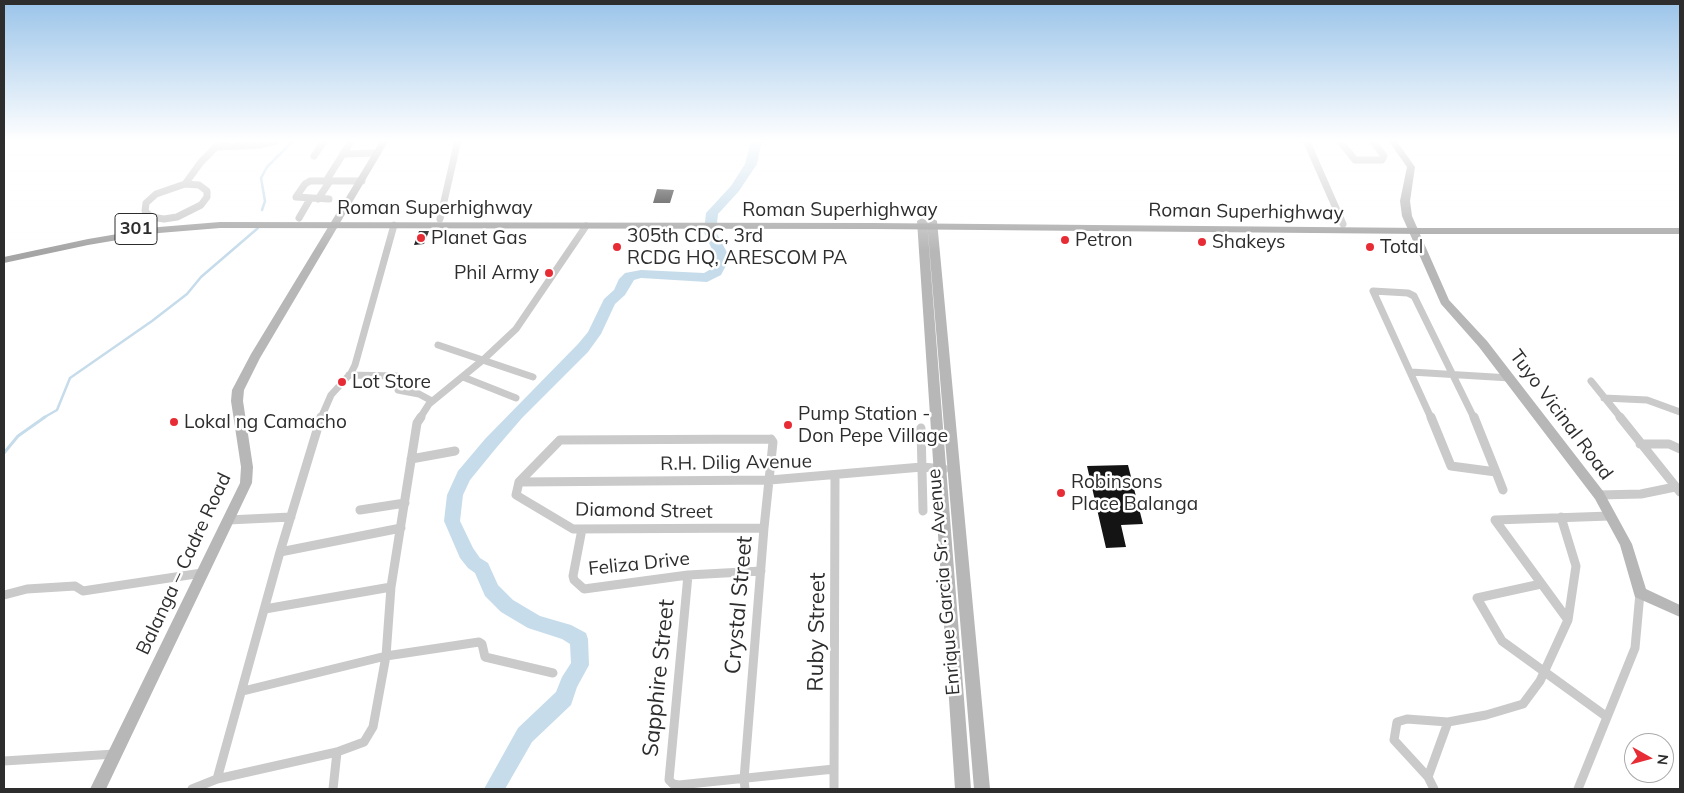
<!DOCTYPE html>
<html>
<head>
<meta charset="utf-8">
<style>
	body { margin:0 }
	#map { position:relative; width:1684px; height:793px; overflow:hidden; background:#fff; font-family:Mulish,sans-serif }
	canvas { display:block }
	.frame { position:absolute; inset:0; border:5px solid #2d2d2d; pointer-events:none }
	.north { position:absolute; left:1624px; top:733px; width:50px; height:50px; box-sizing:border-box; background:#fff; border:1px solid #ababab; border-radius:50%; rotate:97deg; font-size:14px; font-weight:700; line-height:20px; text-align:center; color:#2d2d2d }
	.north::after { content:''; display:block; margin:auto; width:18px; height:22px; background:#e72c35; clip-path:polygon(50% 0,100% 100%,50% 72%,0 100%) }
</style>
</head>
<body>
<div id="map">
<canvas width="1684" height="793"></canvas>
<div class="frame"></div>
<div class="north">N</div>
</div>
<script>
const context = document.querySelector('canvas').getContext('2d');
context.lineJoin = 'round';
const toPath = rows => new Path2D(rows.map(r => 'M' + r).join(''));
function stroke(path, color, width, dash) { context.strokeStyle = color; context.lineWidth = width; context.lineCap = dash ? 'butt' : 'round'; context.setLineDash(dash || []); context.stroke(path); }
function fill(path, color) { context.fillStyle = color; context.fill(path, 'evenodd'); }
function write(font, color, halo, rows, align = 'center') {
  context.font = font + ' Mulish,sans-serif'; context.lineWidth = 5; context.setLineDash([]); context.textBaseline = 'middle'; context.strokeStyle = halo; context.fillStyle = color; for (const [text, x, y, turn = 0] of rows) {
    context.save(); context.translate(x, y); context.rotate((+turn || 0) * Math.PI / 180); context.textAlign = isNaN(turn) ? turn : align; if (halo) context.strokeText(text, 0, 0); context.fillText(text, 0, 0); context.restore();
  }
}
stroke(toPath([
	[262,210,265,201,261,178,267,167,294,140],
	[43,418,57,410,70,378,152,321,187,294,201,277,258,228]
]), '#c6dceb', 2.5);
stroke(toPath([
	[4,453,18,436,45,417]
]), '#c6dceb', 3);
fill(toPath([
	[751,140,762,140,757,164,739,191,718,214,716,232,730,258,721,275,707,282,641,278,634,280,625,295,615,304,601,334,588,352,522,418,497,447,470,480,463,495,460,521,473,548,480,558,488,563,498,585,513,600,540,616,571,625,586,633,588,639,589,665,577,687,571,705,532,742,505,789,484,789,518,728,556,692,562,677,571,663,570,644,562,639,528,628,501,612,485,596,475,573,468,568,460,558,444,521,447,495,458,471,485,439,578,344,588,332,604,299,614,290,619,279,625,273,641,270,704,273,711,269,716,258,704,232,706,213,731,186,745,164,751,140]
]), '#c6dceb');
fill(toPath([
	[657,189,674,190,670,203,653,203],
	[419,231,429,231,424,244,414,245],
	[1128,465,1143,524,1121,525,1126,547,1106,548,1087,466]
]), '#141414');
stroke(toPath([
	[1306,140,1343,224],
	[1339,140,1355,160,1382,160,1384,156,1372,140],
	[217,147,260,145,276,141],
	[343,154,377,153],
	[314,156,325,140],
	[326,181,352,140],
	[185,184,199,185,207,191,207,197,201,205,177,217,164,219,151,217,145,211,146,203,156,194,185,184],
	[185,184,201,162,223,140],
	[318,199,330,181],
	[329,199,296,197,305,184,310,181,362,181],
	[299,218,310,199],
	[440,219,458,140],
	[438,345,533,377],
	[1411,372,1510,378],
	[349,375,396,376,398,377,398,390,419,394,432,401],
	[463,377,516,398],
	[1591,381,1621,418],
	[1604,398,1647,400,1680,412],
	[321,418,331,395,351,373,355,365,394,225],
	[420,418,429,404,484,359,516,329,586,226],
	[1431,418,1373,291,1408,293,1414,296,1474,418]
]), '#cacaca', 7);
stroke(toPath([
	[1431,417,1451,466,1496,472],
	[1474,417,1496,472],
	[1620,417,1680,492],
	[921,428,923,511],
	[771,439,773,442,764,528,573,529,516,495,519,482,560,440,771,439],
	[1640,444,1669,444,1680,449],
	[411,459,455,451],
	[1496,472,1503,490],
	[519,482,770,480,922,467,944,469],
	[1599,495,1641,494,1675,487],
	[360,510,405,503],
	[228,520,291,517],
	[582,529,573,576,574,580,584,589,688,575,761,571],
	[280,552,401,528],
	[688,575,669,780,673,784,679,785,834,769],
	[1541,584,1477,598,1502,641,1607,717],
	[4,595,27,589,75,586,83,591,202,573],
	[265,609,391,587],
	[1568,620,1495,520,1610,516],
	[243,691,386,656,391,587,417,423,421,417],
	[4,761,115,754],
	[1428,777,1448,722],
	[217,779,337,752,364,742,373,727,386,656,479,642,482,644,485,657,553,673],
	[192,789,217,779,280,552,321,417],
	[333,789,337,752],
	[745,789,744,779,764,528],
	[834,789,835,476],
	[1434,789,1428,777,1394,740,1397,722,1407,719,1448,722,1486,715,1523,704,1540,681,1568,620,1576,566,1561,517],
	[1578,789,1635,648,1640,593]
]), '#cacaca', 9);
fill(toPath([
	[381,140,389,140,260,358,244,390,243,401,253,467,252,483,106,789,90,789,240,483,241,467,231,401,232,390,251,354,381,140],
	[1388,140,1396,140,1415,167,1410,201,1412,216,1449,300,1487,341,1603,491,1632,544,1646,589,1680,605,1680,617,1635,597,1620,545,1595,499,1479,347,1441,304,1402,216,1400,201,1407,167,1388,140],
	[922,218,927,221,971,789,955,789,917,221,922,218],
	[932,218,937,221,990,789,974,789,927,221,932,218]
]), '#b7b7b7');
fill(toPath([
	[220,222,873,223,1423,228,1680,228,1680,234,1423,234,873,229,220,228,159,233,88,245,4,263,4,257,88,239,159,227,220,222]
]), '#a5a5a5');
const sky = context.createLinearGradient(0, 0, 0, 251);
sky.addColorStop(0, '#9ac4e9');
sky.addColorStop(0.56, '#fff');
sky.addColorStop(1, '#ffffff00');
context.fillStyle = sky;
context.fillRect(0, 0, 1684, 251);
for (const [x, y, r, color] of [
	[421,238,5,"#e72c35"],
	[1065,240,5,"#e72c35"],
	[1202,242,5,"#e72c35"],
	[617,247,5,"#e72c35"],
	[1370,247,5,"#e72c35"],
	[549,273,5,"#e72c35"],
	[342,382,5,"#e72c35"],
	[174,422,5,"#e72c35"],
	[788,425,5,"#e72c35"],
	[1061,493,5,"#e72c35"]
]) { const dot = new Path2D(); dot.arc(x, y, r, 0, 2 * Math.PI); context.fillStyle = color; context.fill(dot); stroke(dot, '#fff', 2); }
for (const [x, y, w] of [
	[136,229,42]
]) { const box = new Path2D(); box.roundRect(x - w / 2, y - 15.5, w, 31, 4); context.fillStyle = '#fff'; context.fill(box); stroke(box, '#2d2d2d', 1); }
write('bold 18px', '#2d2d2d', null, [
	["301",136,229]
]);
write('19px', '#2d2d2d', '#fff', [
	["Roman Superhighway",435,208],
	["Roman Superhighway",840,210],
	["Roman Superhighway",1246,212,1],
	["Tuyo Vicinal Road",1561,415,53],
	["R.H. Dilig Avenue",736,463,-1],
	["Diamond Street",644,511,1],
	["Balanga – Cadre Road",184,564,-65],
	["Feliza Drive",639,564,-6],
	["Enrique Garcia Sr. Avenue",944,582,-95]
]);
write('19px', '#2d2d2d', '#fff', [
	["305th CDC, 3rd",627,236],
	["RCDG HQ, ARESCOM PA",627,258],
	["Planet Gas",431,238],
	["Petron",1075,240],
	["Shakeys",1212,242],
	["Total",1380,247],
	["Phil Army",539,273,"right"],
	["Lot Store",352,382],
	["Pump Station -",798,414],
	["Don Pepe Village",798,436],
	["Lokal ng Camacho",184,422],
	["Robinsons",1071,482],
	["Place Balanga",1071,504]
], 'left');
write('22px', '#2d2d2d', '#fff', [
	["Crystal Street",739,605,-85],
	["Ruby Street",817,632,-89],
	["Sapphire Street",659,678,-84]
]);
</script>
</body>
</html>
